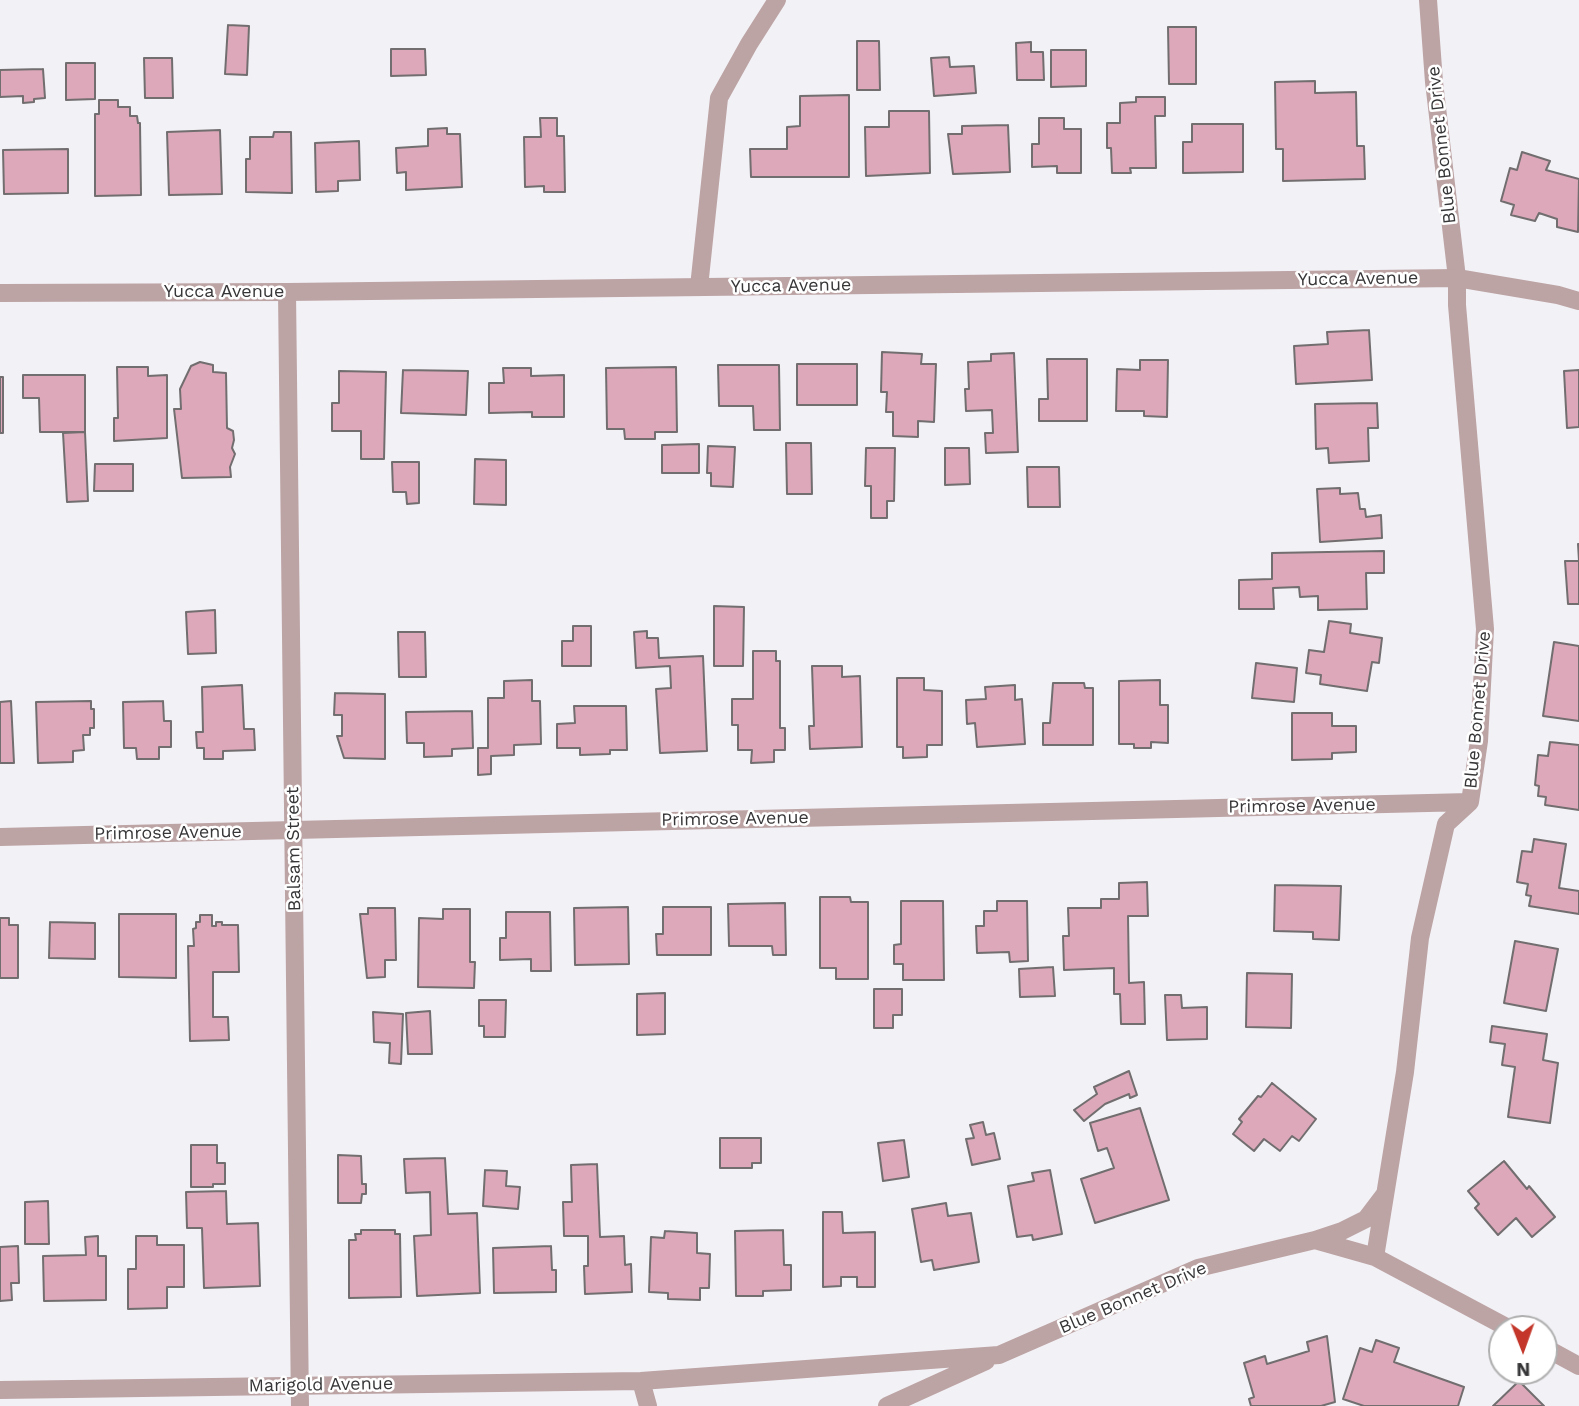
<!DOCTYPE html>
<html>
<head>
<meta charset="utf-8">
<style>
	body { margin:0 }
	#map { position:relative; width:1579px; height:1406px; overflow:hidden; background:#f2f1f6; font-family:"Work Sans",sans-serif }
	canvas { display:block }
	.north { position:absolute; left:1488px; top:1315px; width:70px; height:70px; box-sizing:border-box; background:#fff; border:2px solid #afafaf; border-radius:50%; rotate:179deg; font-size:19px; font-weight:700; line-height:28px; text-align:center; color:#363638 }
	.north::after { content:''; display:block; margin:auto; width:24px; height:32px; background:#c33629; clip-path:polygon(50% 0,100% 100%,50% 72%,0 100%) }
</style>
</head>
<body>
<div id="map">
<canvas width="1579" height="1406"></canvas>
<div class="north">N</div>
</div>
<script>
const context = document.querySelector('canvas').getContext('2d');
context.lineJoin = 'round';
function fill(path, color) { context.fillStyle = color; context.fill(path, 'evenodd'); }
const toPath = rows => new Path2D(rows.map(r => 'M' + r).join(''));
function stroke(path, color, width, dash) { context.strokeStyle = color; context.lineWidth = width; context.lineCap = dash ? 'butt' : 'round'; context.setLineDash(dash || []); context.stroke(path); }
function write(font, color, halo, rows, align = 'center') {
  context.font = font + ' "Work Sans",sans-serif'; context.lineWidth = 5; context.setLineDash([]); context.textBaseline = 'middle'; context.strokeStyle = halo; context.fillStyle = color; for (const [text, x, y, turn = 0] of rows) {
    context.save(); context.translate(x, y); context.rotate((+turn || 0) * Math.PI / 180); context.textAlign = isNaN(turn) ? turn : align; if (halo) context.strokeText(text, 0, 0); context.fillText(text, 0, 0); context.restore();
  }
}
const building = toPath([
	[228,25,249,26,247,75,225,74,228,25],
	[1168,27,1196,27,1196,84,1169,84,1168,27],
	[857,41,879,41,880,90,857,90,857,41],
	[1031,42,1031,52,1043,52,1044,80,1017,80,1016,43,1031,42],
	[391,49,425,49,426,75,391,76,391,49],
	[1051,50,1086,50,1086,86,1051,87,1051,50],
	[949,57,950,67,974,66,976,93,934,96,931,58,949,57],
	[144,58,172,58,173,98,145,98,144,58],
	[66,63,95,63,95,99,66,100,66,63],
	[43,69,45,98,34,99,34,102,23,103,23,96,0,97,0,70,43,69],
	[1315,81,1315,93,1356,92,1357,146,1364,146,1365,179,1283,181,1283,149,1276,149,1275,82,1315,81],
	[849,95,849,177,751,177,750,149,787,149,787,127,800,126,800,96,849,95],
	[1136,97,1165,97,1165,116,1155,116,1156,168,1130,168,1131,173,1112,173,1111,148,1107,148,1107,123,1120,123,1120,103,1136,102,1136,97],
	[99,100,118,100,118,107,130,107,130,116,137,116,138,123,140,123,141,195,95,196,95,114,99,114,99,100],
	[889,111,929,111,930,173,866,176,865,127,889,127,889,111],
	[540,118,557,118,557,136,564,136,565,192,544,192,544,186,525,187,524,137,541,137,540,118],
	[1039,118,1064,118,1064,129,1081,129,1081,173,1057,173,1057,166,1032,167,1032,144,1039,144,1039,118],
	[1192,124,1243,124,1243,172,1183,173,1183,142,1192,142,1192,124],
	[1008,125,1010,172,953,174,948,134,962,134,962,126,1008,125],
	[447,128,447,134,460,134,462,187,406,190,406,172,397,173,396,148,428,146,428,129,447,128],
	[220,130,222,194,169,195,167,132,220,130],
	[274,132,291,132,292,193,246,192,246,159,250,159,250,137,273,137,274,132],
	[359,141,360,180,338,181,338,191,316,192,315,143,359,141],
	[68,149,68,193,4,194,3,150,68,149],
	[1522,152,1550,161,1546,170,1579,179,1578,232,1557,227,1557,219,1539,213,1535,221,1511,215,1514,205,1501,201,1510,168,1517,170,1522,152],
	[1369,330,1372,380,1296,384,1294,346,1328,344,1327,332,1369,330],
	[882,352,922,354,921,364,936,364,934,422,918,421,918,437,893,436,893,412,886,412,887,392,881,392,882,352],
	[1014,353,1018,452,986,453,985,433,993,433,992,410,966,411,965,389,969,389,968,362,991,361,991,354,1014,353],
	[1047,359,1087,359,1087,421,1039,421,1039,399,1048,399,1047,359],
	[1140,360,1168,360,1167,417,1144,416,1144,411,1116,411,1117,369,1140,370,1140,360],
	[200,362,213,365,213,372,226,373,227,428,233,431,234,440,232,448,235,454,230,467,231,477,182,478,174,409,181,409,180,389,191,366,200,362],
	[797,364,857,364,857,405,797,405,797,364],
	[718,365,779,365,780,430,754,430,753,406,719,406,718,365],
	[117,367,148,367,148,376,167,375,167,438,114,441,114,418,118,418,117,367],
	[676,367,677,432,655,432,655,439,625,439,624,429,607,429,606,368,676,367],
	[503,368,531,368,531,376,564,375,564,417,532,417,532,412,489,413,489,383,504,383,503,368],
	[403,370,468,371,466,415,401,413,403,370],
	[1579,370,1579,427,1567,428,1564,371,1579,370],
	[339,371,386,372,384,459,361,459,361,431,332,431,332,403,339,403,339,371],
	[23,375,85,375,85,432,40,432,39,398,23,398,23,375],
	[0,377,3,377,3,433,0,433,0,377],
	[1377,403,1378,428,1368,428,1369,461,1329,463,1328,448,1316,449,1315,404,1377,403],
	[85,432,88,501,67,502,63,433,85,432],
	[786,443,811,443,812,494,787,494,786,443],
	[699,444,699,473,662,473,662,445,699,444],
	[708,446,735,447,733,487,711,486,711,473,707,473,708,446],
	[866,448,895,448,894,501,887,501,887,518,871,518,871,486,865,486,866,448],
	[945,448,969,448,970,484,945,485,945,448],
	[475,459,506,460,506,505,474,504,475,459],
	[392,462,419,462,419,503,407,504,406,492,393,492,392,462],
	[95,464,133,464,133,491,94,491,95,464],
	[1027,467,1059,467,1060,507,1028,507,1027,467],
	[1340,488,1340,494,1358,493,1360,509,1365,509,1366,517,1381,515,1382,538,1320,542,1317,489,1340,488],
	[1578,544,1579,544,1579,604,1568,604,1565,561,1579,561,1578,544],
	[1384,551,1384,573,1366,573,1367,609,1318,610,1318,596,1300,597,1299,587,1273,588,1274,609,1239,609,1239,580,1272,579,1272,553,1384,551],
	[714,606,744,607,743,666,714,666,714,606],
	[215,610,216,653,188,654,186,612,215,610],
	[1329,621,1351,624,1350,633,1382,638,1379,663,1372,662,1367,691,1320,684,1321,675,1306,673,1309,650,1324,652,1329,621],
	[573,626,591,626,591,666,562,666,562,641,573,641,573,626],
	[647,631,647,638,658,638,659,658,703,656,707,751,660,753,656,689,671,688,670,666,636,668,634,632,647,631],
	[398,632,425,632,426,677,399,677,398,632],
	[1554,642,1579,646,1579,721,1543,716,1554,642],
	[753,651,776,651,776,661,780,661,780,728,785,728,785,750,774,750,774,762,751,763,752,750,738,750,738,725,732,725,732,699,753,699,753,651],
	[1256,663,1297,668,1294,702,1252,698,1256,663],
	[812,666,842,666,842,677,860,676,862,747,810,749,809,726,814,726,812,666],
	[897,678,924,678,924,690,942,691,942,745,927,745,927,757,903,758,903,747,897,747,897,678],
	[532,680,532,701,540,701,541,744,514,745,514,755,491,756,491,774,478,775,478,748,488,748,488,698,504,698,504,681,532,680],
	[1160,680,1160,705,1168,705,1168,743,1151,742,1151,748,1134,748,1134,744,1119,744,1119,681,1160,680],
	[1053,683,1084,683,1085,688,1093,688,1093,745,1043,745,1043,723,1050,723,1053,683],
	[242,685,244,729,254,729,255,750,223,751,223,759,204,759,204,748,197,748,196,732,203,732,202,687,242,685],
	[1015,685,1015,700,1022,699,1025,744,977,747,975,723,967,724,966,700,986,699,985,687,1015,685],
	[335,693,385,694,385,759,344,758,337,736,342,736,342,715,334,715,335,693],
	[11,701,14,763,0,763,0,702,11,701],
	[91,701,91,709,94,709,94,728,90,728,90,735,83,735,84,750,73,751,73,762,38,763,36,702,91,701],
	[163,701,164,721,171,721,171,747,159,747,159,759,137,759,136,748,124,748,123,702,163,701],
	[574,706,626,706,627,750,610,750,610,754,580,755,580,748,557,748,557,724,575,723,574,706],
	[472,711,473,748,452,749,452,756,424,757,424,743,407,743,406,712,472,711],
	[1292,713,1332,713,1332,726,1356,726,1356,752,1332,753,1332,759,1292,760,1292,713],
	[1550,742,1579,745,1579,810,1545,805,1546,797,1538,796,1539,786,1535,785,1538,755,1548,756,1550,742],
	[1534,839,1566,844,1559,888,1579,891,1579,914,1529,906,1531,896,1526,895,1528,884,1517,882,1522,851,1532,852,1534,839],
	[1147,882,1148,916,1128,916,1129,983,1144,982,1145,1024,1121,1024,1120,994,1114,994,1114,968,1064,970,1063,936,1069,936,1068,908,1101,908,1101,899,1119,899,1119,883,1147,882],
	[1275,885,1341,886,1339,940,1313,939,1313,932,1274,931,1275,885],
	[820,897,850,897,851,902,868,902,868,979,836,979,836,968,820,968,820,897],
	[901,901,943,901,944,980,903,980,903,964,894,964,894,945,901,944,901,901],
	[997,901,1027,901,1028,961,1010,962,1009,952,977,953,976,926,984,926,984,911,997,911,997,901],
	[785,903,786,955,773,955,772,946,729,946,728,904,785,903],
	[628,907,629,964,575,965,574,908,628,907],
	[663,907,711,907,711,955,657,955,656,934,663,934,663,907],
	[368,908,395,908,396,960,385,960,385,977,367,978,360,914,368,914,368,908],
	[443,909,470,909,470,962,475,962,474,988,418,987,419,918,443,919,443,909],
	[506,912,550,912,551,971,531,971,531,959,500,960,500,938,506,938,506,912],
	[119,914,176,914,176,978,119,977,119,914],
	[200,915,212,915,212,926,216,926,216,922,222,922,222,925,238,925,239,972,213,972,213,1017,228,1017,229,1040,190,1041,188,946,194,946,193,929,196,928,196,922,200,922,200,915],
	[0,918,9,918,9,925,18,925,18,978,0,978,0,918],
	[50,922,95,923,95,959,49,958,50,922],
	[1515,941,1558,949,1546,1011,1504,1003,1515,941],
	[1053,967,1055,996,1020,997,1019,969,1053,967],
	[1247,973,1292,974,1291,1028,1246,1027,1247,973],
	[874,989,902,989,902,1015,893,1015,893,1028,874,1028,874,989],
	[665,993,665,1034,637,1035,637,994,665,993],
	[1165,995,1181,995,1182,1008,1207,1007,1207,1039,1167,1040,1165,995],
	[479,1000,506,1000,505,1037,484,1037,484,1026,479,1026,479,1000],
	[430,1011,432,1054,408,1054,406,1013,430,1011],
	[373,1012,403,1014,401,1064,389,1063,390,1043,374,1042,373,1012],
	[1492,1026,1547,1034,1543,1060,1558,1063,1550,1123,1508,1117,1515,1067,1502,1065,1505,1044,1490,1042,1492,1026],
	[1129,1071,1137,1095,1130,1098,1129,1094,1105,1104,1084,1121,1074,1110,1097,1094,1094,1087,1129,1071],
	[1272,1083,1316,1119,1299,1141,1292,1136,1280,1151,1264,1139,1254,1151,1233,1134,1242,1122,1239,1119,1258,1096,1261,1097,1272,1083],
	[1140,1108,1169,1200,1095,1223,1081,1179,1114,1168,1107,1148,1098,1151,1090,1123,1140,1108],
	[983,1122,986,1135,994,1133,1000,1159,972,1165,966,1139,974,1138,970,1125,983,1122],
	[720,1138,761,1138,761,1163,752,1163,752,1168,720,1168,720,1138],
	[904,1140,909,1177,883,1181,878,1143,904,1140],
	[191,1145,217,1145,217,1163,225,1163,225,1184,213,1184,213,1187,191,1187,191,1145],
	[338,1155,361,1156,362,1184,366,1184,366,1194,362,1194,361,1203,338,1203,338,1155],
	[445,1158,448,1214,477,1213,480,1293,417,1296,414,1236,431,1235,430,1192,406,1193,404,1159,445,1158],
	[1504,1161,1527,1189,1529,1186,1555,1217,1532,1237,1516,1218,1498,1235,1475,1208,1479,1204,1468,1191,1504,1161],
	[597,1164,600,1237,624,1236,625,1265,631,1264,632,1292,585,1294,584,1266,588,1266,588,1236,564,1236,563,1202,572,1202,571,1165,597,1164],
	[485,1170,507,1171,506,1186,520,1187,518,1209,483,1206,485,1170],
	[1050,1170,1062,1234,1033,1240,1032,1235,1017,1237,1008,1186,1034,1181,1032,1173,1050,1170],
	[226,1191,227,1224,258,1223,260,1286,204,1288,202,1228,187,1228,186,1192,226,1191],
	[48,1201,49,1244,25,1244,25,1202,48,1201],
	[946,1203,948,1216,971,1213,979,1262,934,1270,932,1260,921,1262,912,1209,946,1203],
	[823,1212,842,1212,843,1233,875,1232,875,1287,857,1287,857,1277,841,1277,841,1286,823,1287,823,1212],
	[361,1230,395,1230,395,1234,400,1234,401,1297,349,1298,349,1240,356,1240,355,1234,361,1234,361,1230],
	[783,1230,784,1265,791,1265,791,1290,763,1291,763,1296,736,1296,735,1231,783,1230],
	[665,1231,697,1233,697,1253,710,1254,709,1288,700,1288,700,1300,668,1299,668,1293,649,1292,651,1237,664,1238,665,1231],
	[98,1236,98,1256,106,1256,106,1300,44,1301,43,1256,86,1255,85,1237,98,1236],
	[136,1236,157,1236,157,1245,184,1245,184,1287,167,1287,167,1308,128,1309,128,1269,136,1269,136,1236],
	[18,1246,19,1283,11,1283,12,1300,0,1301,0,1247,18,1246],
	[551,1246,552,1270,556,1270,556,1292,494,1293,493,1248,551,1246],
	[1327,1336,1335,1402,1321,1406,1251,1406,1249,1399,1254,1397,1244,1363,1265,1356,1267,1364,1309,1351,1307,1342,1327,1336],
	[1376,1340,1399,1348,1394,1362,1464,1387,1458,1406,1364,1406,1343,1399,1360,1348,1372,1352,1376,1340],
	[1519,1381,1544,1406,1493,1406,1519,1381]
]);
fill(building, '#dca8ba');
stroke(building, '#726e6f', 2);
stroke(toPath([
	[699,287,719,98,749,44,777,0],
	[287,292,300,1406],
	[0,837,1470,802],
	[1315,1240,1342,1231,1366,1219,1385,1194],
	[1375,1257,1510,1329],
	[1544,1347,1579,1366],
	[641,1381,648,1406],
	[0,1390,641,1381,999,1355,1198,1268,1315,1240,1375,1257,1405,1072,1420,938,1446,824,1470,802,1479,741,1485,629,1457,305,1457,278,1434,82,1428,0],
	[887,1406,986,1361]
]), '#bca3a4', 18);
stroke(toPath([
	[0,293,287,292,1457,278,1558,295,1579,301]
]), '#bca3a4', 18);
write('18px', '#363638', '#fff', [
	["Blue Bonnet Drive",1442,145,-96],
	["Yucca Avenue",1358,279,-1],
	["Yucca Avenue",791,286,-1],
	["Yucca Avenue",224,292],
	["Blue Bonnet Drive",1478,710,-85],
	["Primrose Avenue",1302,806,-1],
	["Primrose Avenue",735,819,-1],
	["Primrose Avenue",168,833,-1],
	["Balsam Street",294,849,-91],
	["Blue Bonnet Drive",1133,1298,-23],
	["Marigold Avenue",321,1385,-1]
]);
</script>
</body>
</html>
